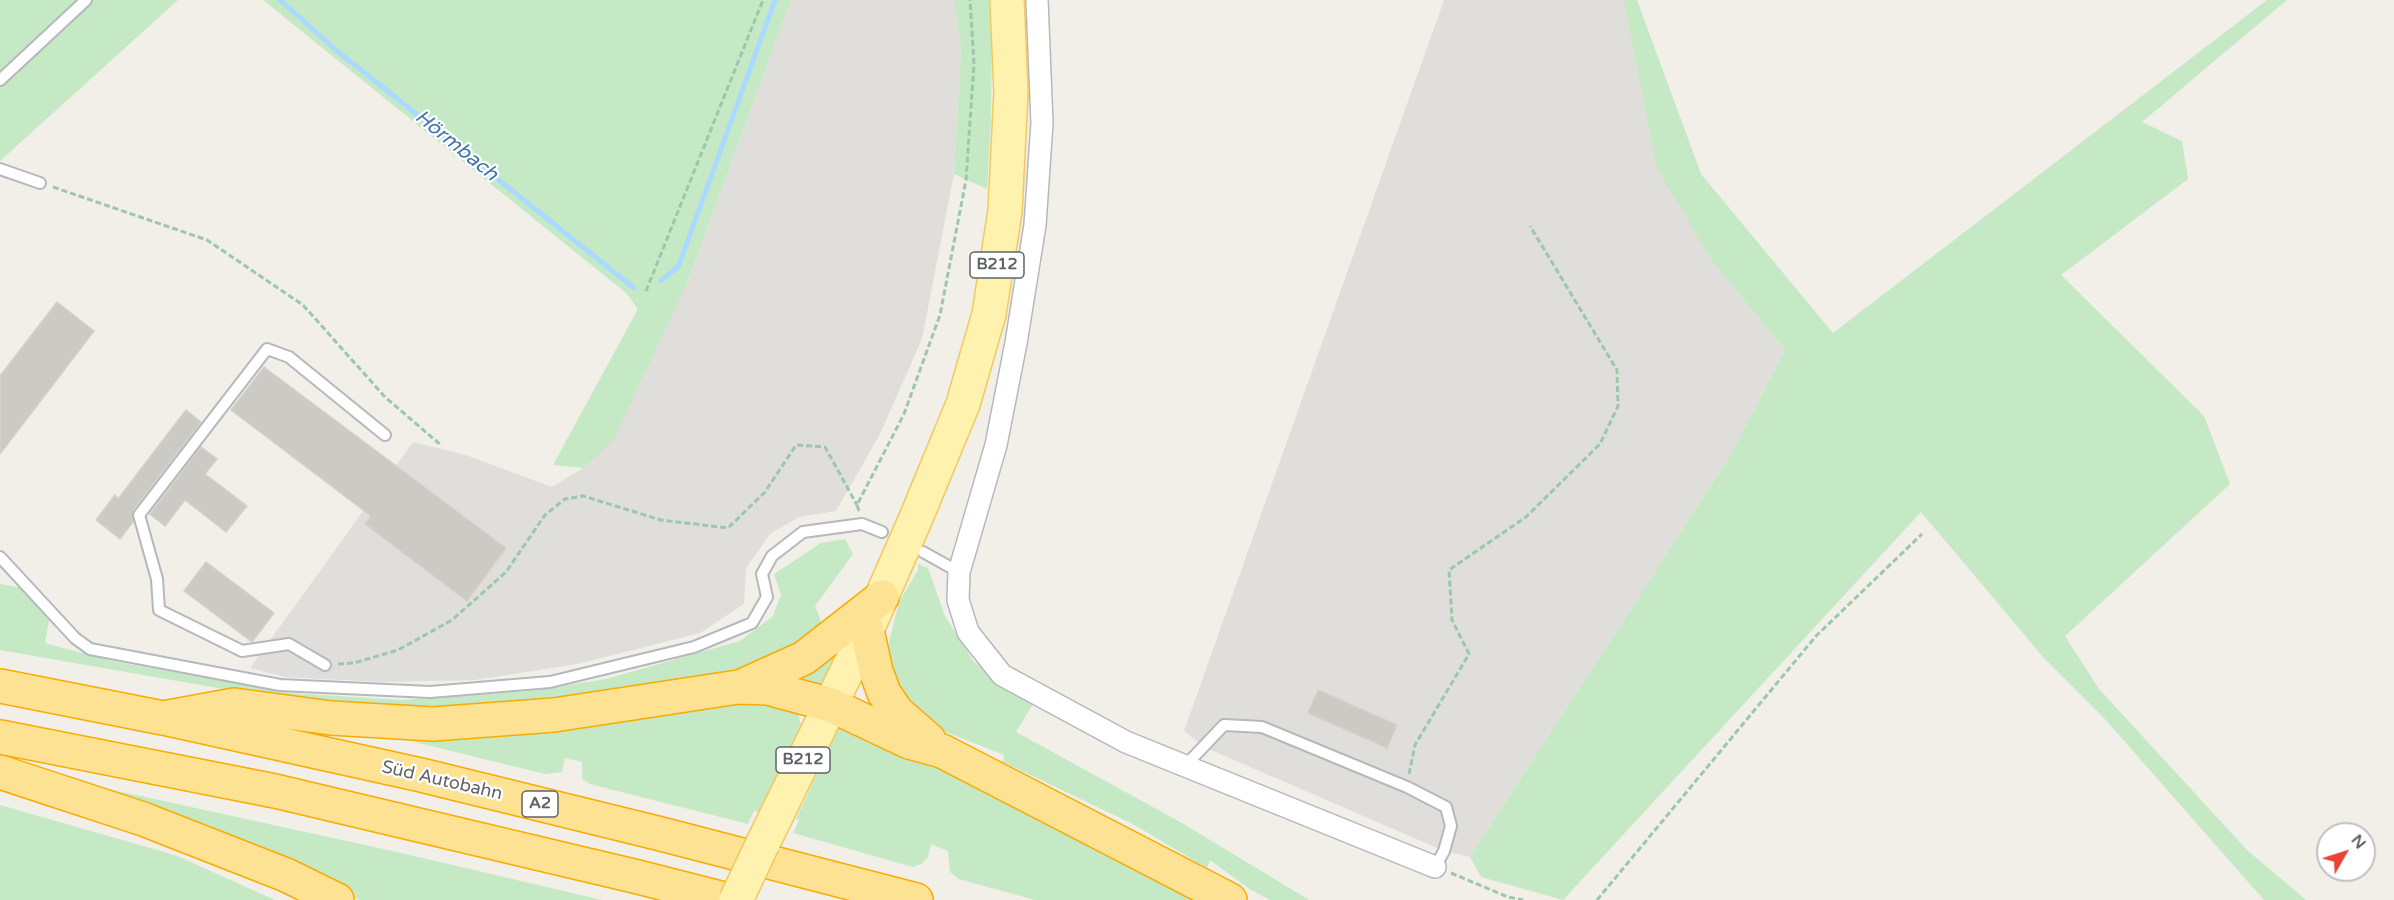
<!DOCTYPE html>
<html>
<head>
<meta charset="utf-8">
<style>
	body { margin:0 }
	#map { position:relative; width:2394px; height:900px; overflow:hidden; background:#f1efe8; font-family:"Varela Round",sans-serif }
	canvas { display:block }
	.north { position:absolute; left:2316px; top:822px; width:60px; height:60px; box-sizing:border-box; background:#fff; border:2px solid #bfc1c3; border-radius:50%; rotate:51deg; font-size:16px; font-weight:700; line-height:24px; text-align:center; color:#5f6368 }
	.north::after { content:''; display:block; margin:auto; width:21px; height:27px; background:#ea4335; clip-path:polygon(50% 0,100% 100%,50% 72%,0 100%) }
</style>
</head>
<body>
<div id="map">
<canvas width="2394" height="900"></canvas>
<div class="north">N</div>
</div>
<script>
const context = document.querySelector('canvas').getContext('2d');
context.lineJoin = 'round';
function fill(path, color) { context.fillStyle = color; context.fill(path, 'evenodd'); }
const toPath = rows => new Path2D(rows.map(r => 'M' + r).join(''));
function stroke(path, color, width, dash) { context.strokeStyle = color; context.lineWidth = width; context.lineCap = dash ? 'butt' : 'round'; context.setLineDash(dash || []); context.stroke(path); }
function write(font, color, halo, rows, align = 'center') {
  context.font = font + ' "Varela Round",sans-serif'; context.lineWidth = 4.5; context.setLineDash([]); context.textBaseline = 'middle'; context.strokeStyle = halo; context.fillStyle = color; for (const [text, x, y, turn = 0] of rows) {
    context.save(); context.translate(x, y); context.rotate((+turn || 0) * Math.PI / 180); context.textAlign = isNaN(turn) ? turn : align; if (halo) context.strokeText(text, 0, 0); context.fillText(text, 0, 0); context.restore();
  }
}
fill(toPath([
	[791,0,954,0,961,49,954,174,922,339,879,436,836,511,799,517,770,534,746,568,744,604,700,633,577,664,475,680,382,682,285,677,250,668,413,442,466,455,552,487,583,468,687,283],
	[1444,0,1624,0,1712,261,1785,350,1730,456,1470,857,1444,851,1204,747,1184,731]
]), '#e0deda');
fill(toPath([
	[0,0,178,0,0,161],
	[263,0,791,0,687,283,614,439,583,468,553,465,638,309,626,293],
	[954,0,989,0,992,37,991,118,987,189,954,174,961,49],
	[1624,0,1637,0,1701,174,1833,333,2267,0,2287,0,2142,122,2182,141,2188,179,2061,275,2204,416,2230,484,2065,636,2099,689,2247,850,2306,900,2264,900,2104,718,2043,657,1921,512,1563,900,1481,877,1470,857,1730,456,1785,350,1712,261,1657,168],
	[845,539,853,554,815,606,824,629,760,667,649,689,412,711,304,703,0,650,0,584,28,589,49,621,45,643,112,661,290,693,401,700,531,691,606,679,740,641,773,616,781,595,774,574,821,543],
	[918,564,928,568,945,616,974,662,1033,704,1016,732,1182,823,1309,900,1270,900,1248,888,1210,860,1207,868,1131,823,1003,762,1004,755,946,732,913,709,900,692,892,674,889,642,899,602,918,570],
	[843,645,820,690,789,675],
	[745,698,798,713,801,724,761,812,754,811,748,824,590,784,582,779,582,762,565,758,562,772,545,774,382,734],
	[852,723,1209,900,1035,900,959,879,950,872,948,851,931,844,928,857,921,864,913,867,793,833,799,820,796,819,840,725],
	[104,788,397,852,602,900,360,900,295,868,102,794],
	[0,805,175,855,275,900,0,900]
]), '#c5e8c5');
stroke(toPath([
	[280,0,336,50,634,288],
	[661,281,679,265,775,0]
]), '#aadaff', 5);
const building = toPath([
	[57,302,94,331,0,454,0,376,57,302],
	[264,367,506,548,467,601,365,524,371,516,231,410,264,367],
	[186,410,201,422,133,510,133,522,120,539,96,520,115,495,118,499,186,410],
	[201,447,217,459,205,474,247,506,226,532,185,500,165,526,150,514,201,447],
	[206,562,274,613,252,642,184,591,206,562],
	[1318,690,1397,725,1387,748,1308,713,1318,690]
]);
fill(building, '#cccac5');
stroke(building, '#d6d1c6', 1.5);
const lane = toPath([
	[0,80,86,0],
	[0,169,40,183],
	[923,552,959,572],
	[0,557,75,638,90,649,280,685,430,692,550,682,694,647,752,623,767,597,762,574,772,556,803,532,862,524,882,532],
	[325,665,289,644,242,651,159,610,157,579,139,515,267,349,289,357,385,435],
	[1185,766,1224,725,1262,727,1407,787,1446,807,1451,826,1444,851,1435,867]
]);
const street = toPath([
	[1037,0,1042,123,1035,225,1016,343,996,445,959,572,958,600,968,632,1002,675,1126,742,1435,867]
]);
const primary = toPath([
	[763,843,867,630,916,518,963,404,989,314,1005,211,1011,92,1007,0]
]);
const highway = toPath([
	[867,630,876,671,884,693,897,712,929,740],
	[0,686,163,718,421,775,657,833,916,900],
	[742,686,804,658,882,597],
	[163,718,234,705,331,718,433,724,554,715,738,687,768,688,831,705,909,742,942,751,1230,900],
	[0,737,275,791,638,877,728,900],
	[0,772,143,819,286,875,337,900]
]);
stroke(lane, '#b5b8bc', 14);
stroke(street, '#b5b8bc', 24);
stroke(primary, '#f2c960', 36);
stroke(highway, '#f9ab00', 36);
stroke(toPath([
	[53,187,207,240,303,305,385,397,442,446],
	[646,291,763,0],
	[859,511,857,505,904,414,940,315,966,180,974,64,970,0],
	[338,664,354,663,398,650,452,620,506,572,545,515,565,499,583,496,661,520,728,528,765,492,796,445,825,447,857,505],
	[1409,774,1415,745,1469,654,1452,620,1449,570,1526,517,1600,444,1618,406,1617,370,1530,226],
	[1451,873,1508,897,1523,900],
	[1597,900,1816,636,1922,534]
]), '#9cc7a9', 3, [6, 3]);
stroke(lane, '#fff', 10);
stroke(street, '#fff', 21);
stroke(primary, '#fff2af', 33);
stroke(highway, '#fde293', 33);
const primaryBridge = toPath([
	[736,900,763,843]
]);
stroke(primaryBridge, '#f2c960', 36, []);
stroke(primaryBridge, '#fff2af', 33);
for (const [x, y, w] of [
	[997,265,54],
	[803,760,54],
	[540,804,36]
]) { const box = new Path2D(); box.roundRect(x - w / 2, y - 13, w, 26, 4.5); context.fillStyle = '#fff'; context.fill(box); stroke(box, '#5f6368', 1.5); }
write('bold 16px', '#5f6368', null, [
	["B212",997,265],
	["B212",803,760],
	["A2",540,804]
]);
write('18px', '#5f6368', '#fff', [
	["Süd Autobahn",442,781,13]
]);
write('italic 20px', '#4174aa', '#fff', [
	["Hörmbach",456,146,39]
]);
</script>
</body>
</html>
